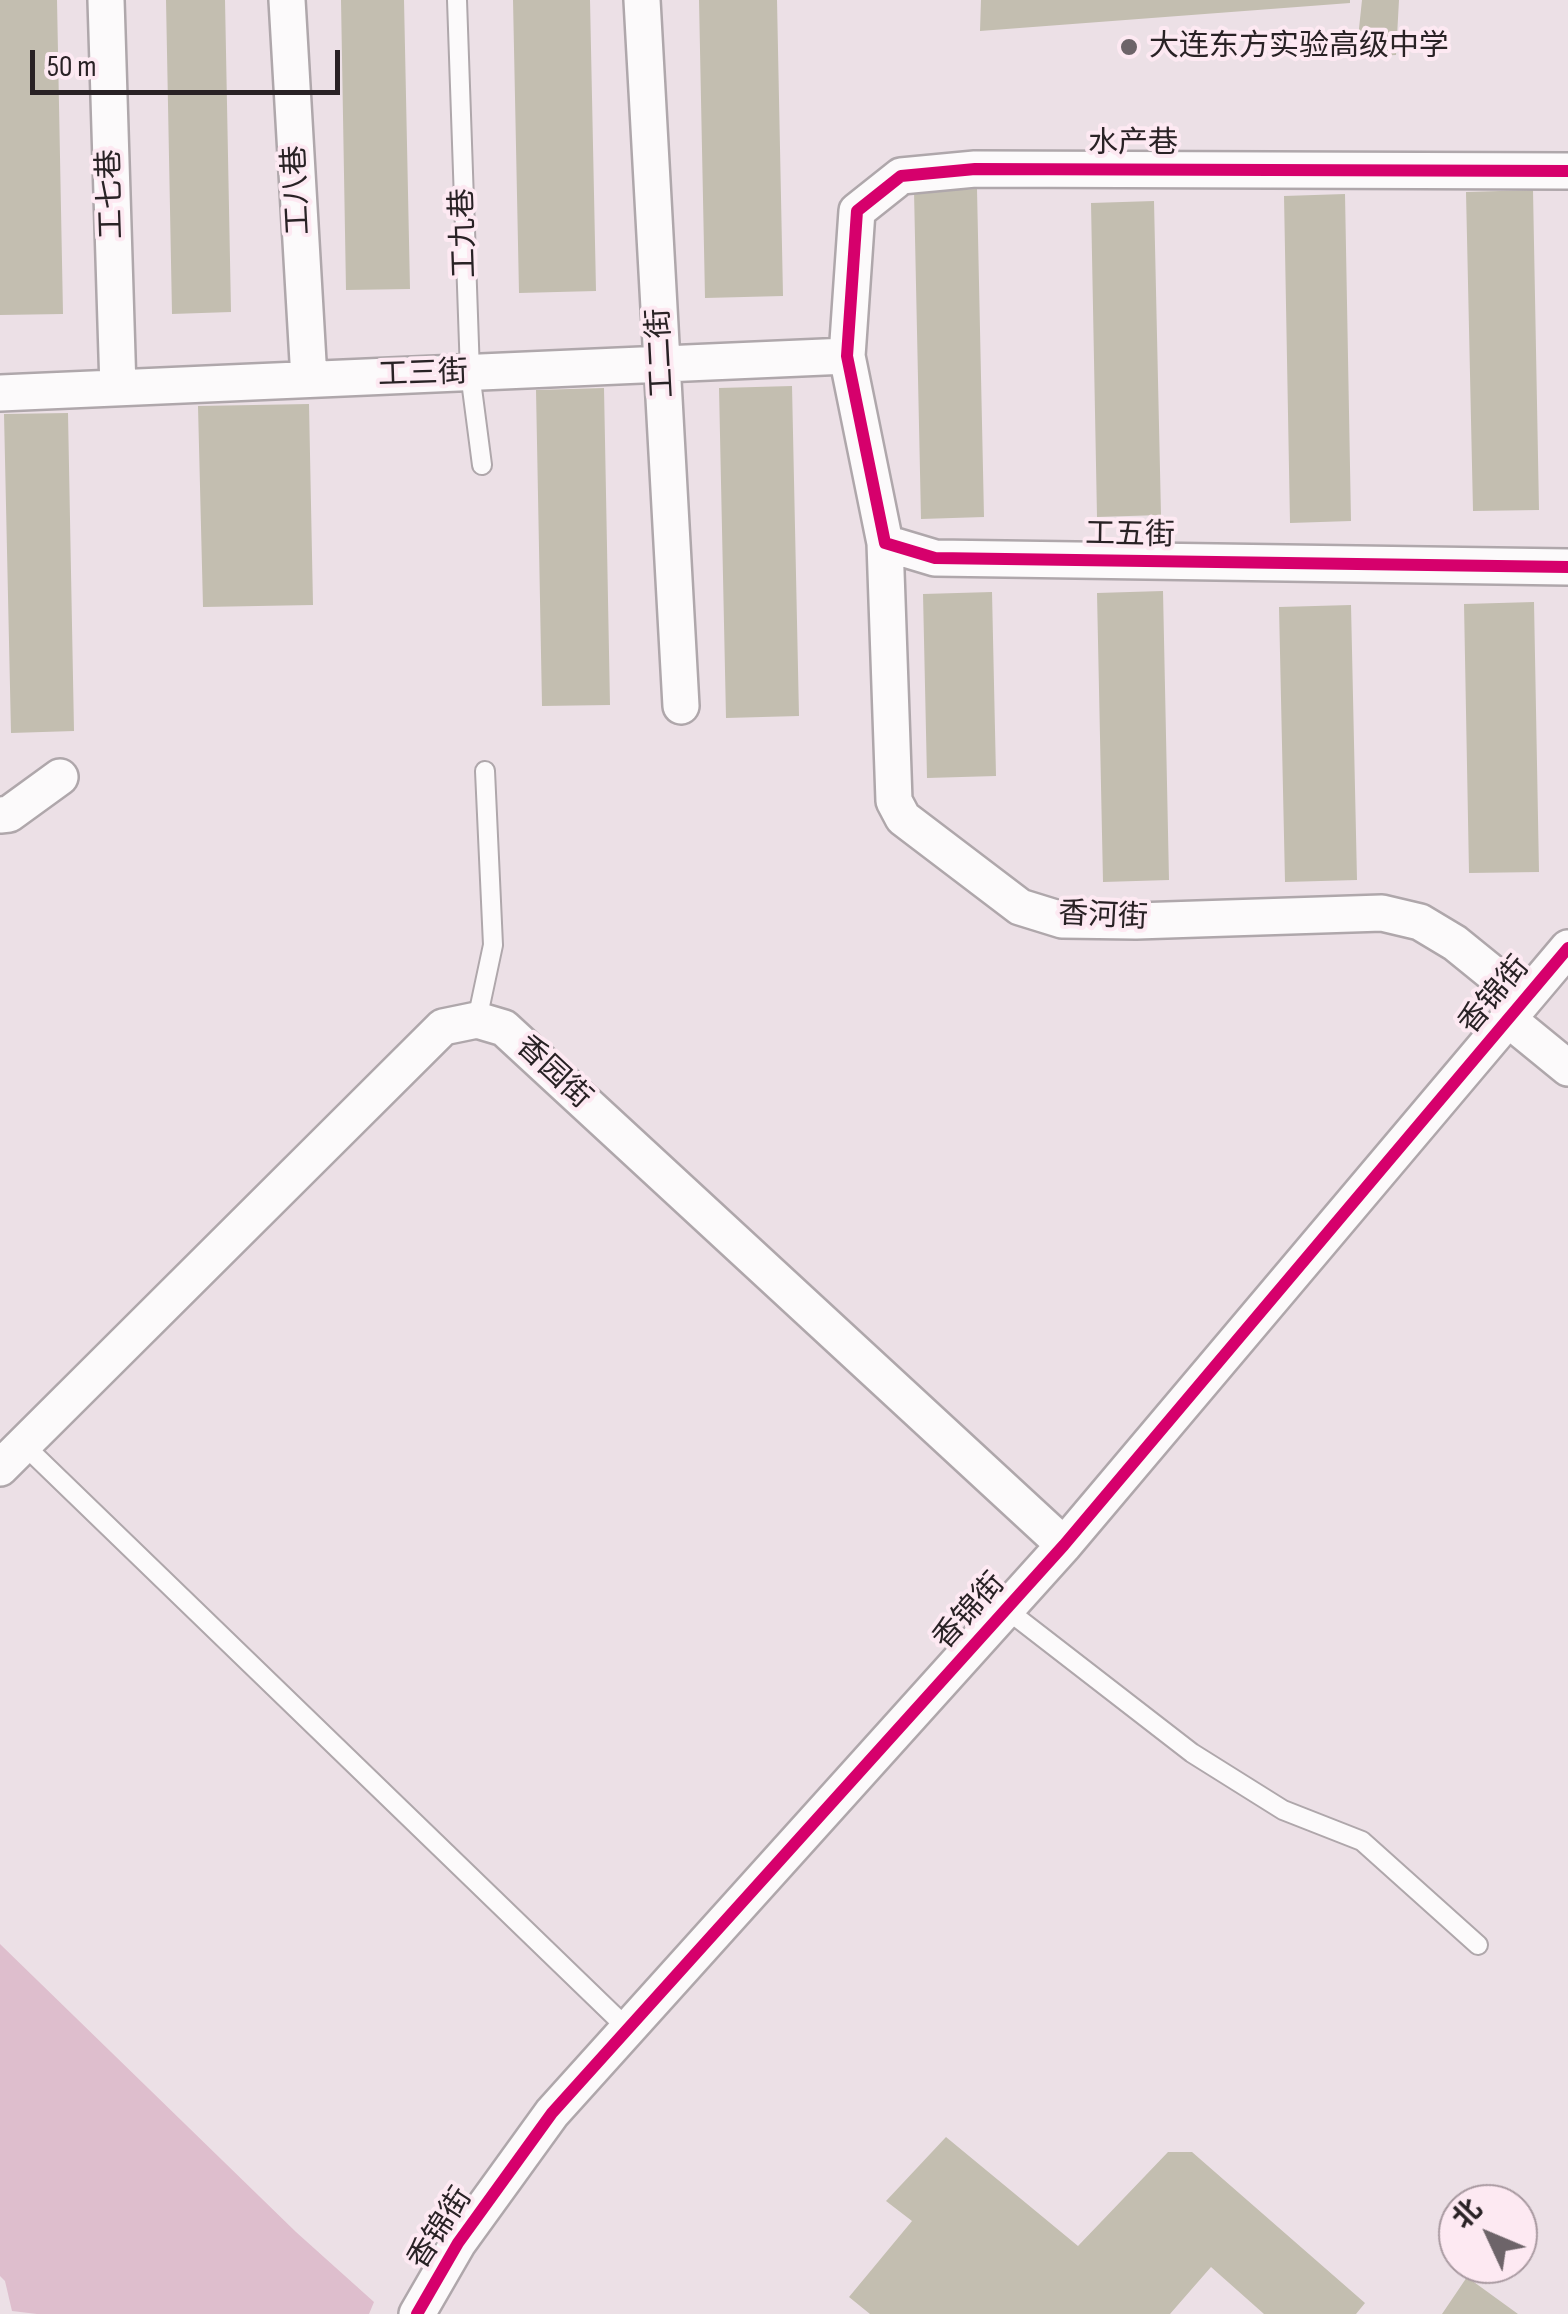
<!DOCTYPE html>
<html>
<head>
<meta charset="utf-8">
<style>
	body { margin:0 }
	#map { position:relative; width:1568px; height:2314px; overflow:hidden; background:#ece0e6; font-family:"Sofia Sans Condensed","Noto Sans SC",sans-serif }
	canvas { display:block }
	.north { position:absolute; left:1438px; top:2184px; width:100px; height:100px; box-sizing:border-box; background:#fde9f2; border:2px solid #a899a0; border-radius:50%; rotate:314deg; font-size:28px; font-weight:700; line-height:40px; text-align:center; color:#292225 }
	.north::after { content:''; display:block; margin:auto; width:35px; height:45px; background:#6d6469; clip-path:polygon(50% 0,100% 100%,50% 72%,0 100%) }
	.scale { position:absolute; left:30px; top:50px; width:310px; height:45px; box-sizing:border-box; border:5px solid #292225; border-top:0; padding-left:12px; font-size:30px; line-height:35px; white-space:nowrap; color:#292225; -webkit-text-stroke:8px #fde9f2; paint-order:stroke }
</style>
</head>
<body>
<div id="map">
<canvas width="1568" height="2314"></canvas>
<div class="north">北</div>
<div class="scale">50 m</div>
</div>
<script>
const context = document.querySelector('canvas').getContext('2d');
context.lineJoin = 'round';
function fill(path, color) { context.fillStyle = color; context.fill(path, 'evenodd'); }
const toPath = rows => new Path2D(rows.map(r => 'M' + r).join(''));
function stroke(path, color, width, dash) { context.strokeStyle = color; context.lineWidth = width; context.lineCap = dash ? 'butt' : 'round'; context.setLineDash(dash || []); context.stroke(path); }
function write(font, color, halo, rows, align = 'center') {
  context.font = font + ' "Sofia Sans Condensed","Noto Sans SC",sans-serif'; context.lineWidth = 8; context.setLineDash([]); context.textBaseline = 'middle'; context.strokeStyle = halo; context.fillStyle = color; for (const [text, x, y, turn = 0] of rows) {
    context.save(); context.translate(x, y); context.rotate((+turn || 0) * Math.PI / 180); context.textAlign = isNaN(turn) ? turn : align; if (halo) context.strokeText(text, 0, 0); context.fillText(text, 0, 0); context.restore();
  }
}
fill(toPath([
	[0,1944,296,2232,374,2302,369,2314,37,2314,12,2311,5,2281,0,2276]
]), '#debecd');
fill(toPath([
	[0,0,57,0,63,314,0,315],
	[166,0,225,0,231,312,172,314],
	[341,0,404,0,410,289,346,290],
	[513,0,590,0,596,291,519,293],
	[699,0,777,0,783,296,705,298],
	[981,0,1350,0,1350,3,980,31],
	[1362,0,1399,0,1396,55,1356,57],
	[977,189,984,517,921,519,914,191],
	[1533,190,1539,510,1473,511,1466,192],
	[1345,194,1351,521,1290,523,1284,196],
	[1154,201,1161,515,1097,517,1091,203],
	[792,386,799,716,726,718,719,388],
	[604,388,610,705,542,706,536,390],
	[309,404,313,605,203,607,198,406],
	[68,413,74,731,11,733,4,414],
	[1163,591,1169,880,1103,882,1097,593],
	[992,592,996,776,927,778,923,594],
	[1534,602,1539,872,1469,873,1464,604],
	[1351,605,1357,880,1285,882,1279,607],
	[946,2137,1078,2246,1168,2152,1192,2152,1365,2303,1356,2314,1264,2314,1211,2267,1170,2314,870,2314,849,2297,912,2221,886,2201],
	[1467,2277,1518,2314,1442,2314]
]), '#c3beb0');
const lane = toPath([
	[457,0,470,373,482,465],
	[477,1020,493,945,485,771],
	[23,1444,628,2029],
	[1006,1609,1192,1753,1283,1810,1362,1841,1478,1945]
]);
const street = toPath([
	[106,0,118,388],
	[287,0,309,379],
	[642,0,681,706],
	[1568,171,975,169,901,176,857,211,847,356,885,543,935,558,1568,567],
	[0,393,847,356],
	[885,543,894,801,903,818,1020,907,1062,920,1136,921,1382,913,1420,922,1455,943,1524,999],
	[0,815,9,814,60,777],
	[1508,1019,1568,1068],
	[0,1468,443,1027,477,1020,504,1028,1064,1545],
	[417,2314,458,2243,552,2113,1064,1545,1568,948]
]);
stroke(lane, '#afa7ab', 22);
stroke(street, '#afa7ab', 40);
stroke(lane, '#fcfafb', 18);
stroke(street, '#fcfafb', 35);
stroke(toPath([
	[1568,171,975,169,901,176,857,211,847,356,885,543,935,558,1568,567],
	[417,2314,458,2243,552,2113,1064,1545,1568,948]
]), '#d6006c', 12);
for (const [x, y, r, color] of [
	[1129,47,10,"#6d6469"]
]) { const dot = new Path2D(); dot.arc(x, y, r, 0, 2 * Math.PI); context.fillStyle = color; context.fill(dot); stroke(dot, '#fde9f2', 4); }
write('30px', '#292225', '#fde9f2', [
	["大连东方实验高级中学",1149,47]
], 'left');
write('30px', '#292225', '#fde9f2', [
	["水产巷",1133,144],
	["工八巷",298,190,-93],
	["工七巷",112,194,-92],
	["工九巷",465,233,-92],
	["工二街",662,353,-93],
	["工三街",423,375,-2],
	["工五街",1130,536,1],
	["香河街",1103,917,3],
	["香锦街",1495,996,-50],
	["香园街",553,1073,43],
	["香锦街",970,1612,-48],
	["香锦街",441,2229,-57]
]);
</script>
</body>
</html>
